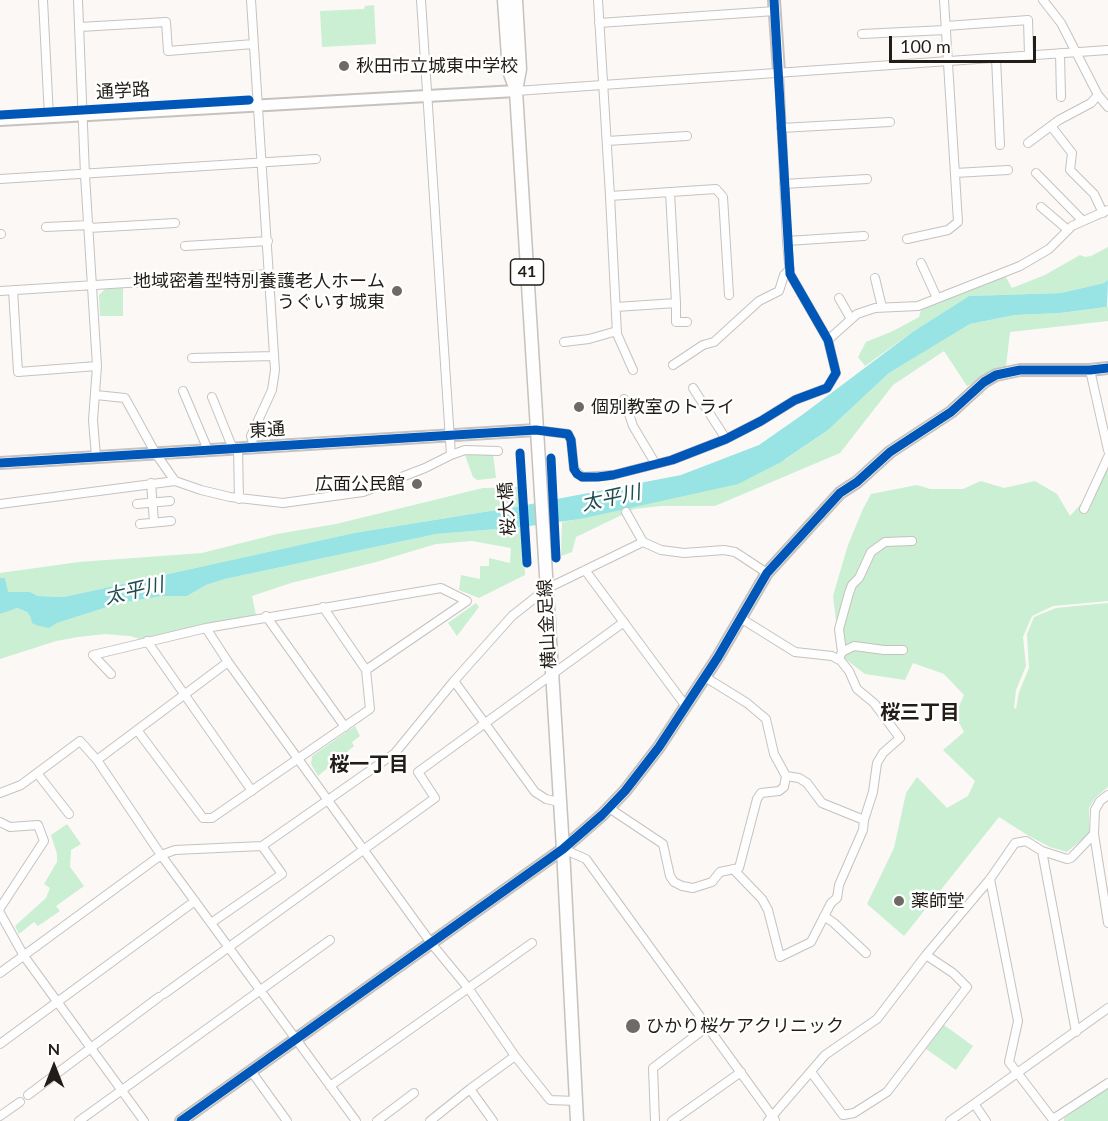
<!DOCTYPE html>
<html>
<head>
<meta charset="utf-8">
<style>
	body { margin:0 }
	#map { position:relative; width:1108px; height:1121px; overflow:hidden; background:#fbf8f6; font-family:Lato,sans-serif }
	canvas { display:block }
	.north { position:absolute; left:24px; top:1037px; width:60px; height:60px; -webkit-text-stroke:4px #fff; paint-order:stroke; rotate:0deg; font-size:16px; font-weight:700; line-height:24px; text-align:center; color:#221d17 }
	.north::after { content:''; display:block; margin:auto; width:21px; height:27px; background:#221d17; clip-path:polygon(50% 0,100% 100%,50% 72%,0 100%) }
	.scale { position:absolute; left:889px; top:36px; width:147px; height:27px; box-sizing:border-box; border:3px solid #221d17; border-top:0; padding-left:8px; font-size:18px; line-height:21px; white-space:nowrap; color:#221d17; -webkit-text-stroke:4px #fff; paint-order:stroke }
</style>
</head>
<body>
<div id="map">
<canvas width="1108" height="1121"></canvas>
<div class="north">N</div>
<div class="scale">100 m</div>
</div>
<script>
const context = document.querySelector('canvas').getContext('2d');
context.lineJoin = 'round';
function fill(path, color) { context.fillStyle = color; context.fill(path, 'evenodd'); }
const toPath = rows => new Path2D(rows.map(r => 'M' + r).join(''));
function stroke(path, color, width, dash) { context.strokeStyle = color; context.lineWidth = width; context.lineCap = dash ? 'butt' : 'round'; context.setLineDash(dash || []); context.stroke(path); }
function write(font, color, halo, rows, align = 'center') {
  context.font = font + ' Lato,"Noto Sans JP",sans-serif'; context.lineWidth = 5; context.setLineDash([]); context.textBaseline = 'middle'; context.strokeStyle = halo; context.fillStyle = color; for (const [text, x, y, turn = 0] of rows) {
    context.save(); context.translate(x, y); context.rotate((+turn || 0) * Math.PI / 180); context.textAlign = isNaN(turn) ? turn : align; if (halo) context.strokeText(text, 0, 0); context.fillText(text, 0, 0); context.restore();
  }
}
fill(toPath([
	[374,5,376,44,322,47,320,11,364,9,365,6],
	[1108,247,1108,280,1104,283,1061,293,969,296,914,331,865,366,858,357,866,342,893,331,919,317,922,307,1004,274,1012,288,1045,275,1080,255,1085,257,1091,256],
	[123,288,123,316,100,316,99,295,105,289],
	[1108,307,1108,321,1010,332,1006,366,967,386,944,351,893,385,840,453,715,506,661,506,634,509,576,537,572,552,561,556,562,522,580,519,786,459,828,430,889,373,970,324,1015,315,1060,313],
	[493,454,496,478,477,480,473,477,465,455],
	[1108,458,1108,601,1053,606,1032,616,1023,637,1026,666,1016,690,1014,708,1016,709,1019,692,1029,668,1027,634,1034,617,1056,608,1108,603,1108,787,1095,798,1089,808,1089,834,1067,852,1050,847,1029,836,999,817,904,936,867,904,894,848,906,793,917,777,947,808,968,796,975,781,943,750,964,732,955,715,964,695,944,674,913,663,905,680,865,674,840,655,833,596,848,545,863,509,871,494,917,485,930,489,963,489,981,481,1004,488,1035,481,1057,494,1070,516,1088,496],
	[519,487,521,506,354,533,64,597,38,596,30,592,7,592,5,578,0,578,0,573,79,562,202,553,277,534,336,524,483,488],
	[522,527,525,575,479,598,459,590,461,575,480,579,480,566,489,566,489,558,510,563,511,548,472,541,436,544,376,562,291,583,252,596,256,615,140,639,130,636,105,634,78,637,56,641,0,659,0,614,8,610,17,608,27,612,31,618,49,628,57,623,120,603,162,596,187,596,206,585,225,579,436,534],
	[476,603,479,607,457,636,448,623],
	[355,726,360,736,352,742,354,746,318,776,311,764,312,756],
	[67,824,81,844,71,850,70,867,84,886,56,906,60,911,38,926,34,922,19,934,15,926,46,898,50,888,44,884,57,862,57,854,51,835],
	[944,1025,973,1046,956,1070,926,1049],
	[1108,1087,1108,1121,1064,1121,1064,1118]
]), '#caefd2');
fill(toPath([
	[1108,280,1107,307,1060,313,1015,315,970,324,889,373,828,430,781,462,738,484,580,519,522,527,436,534,225,579,206,585,187,596,162,596,120,603,57,623,49,628,36,625,32,623,31,618,27,612,17,608,0,614,0,578,5,578,8,592,30,592,38,596,64,597,354,533,521,506,681,475,759,445,802,415,914,331,969,296,1061,293,1104,283]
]), '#98e3e3');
const street = toPath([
	[43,0,49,117],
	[78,0,85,175,97,366,93,420,96,457],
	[251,0,275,370,272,390,251,436,254,447],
	[598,0,610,196,617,334,633,370],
	[599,23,775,11],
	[946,26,1028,20,1029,55],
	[80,27,166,22,168,51,253,44],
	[862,34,945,30],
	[1060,53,1061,97],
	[996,58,1000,145],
	[516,91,1108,50],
	[1098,95,1108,107],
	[1051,126,1072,153,1070,170,1094,194,1103,213],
	[781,128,890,122],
	[607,141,687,136],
	[1028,143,1059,120,1091,103,1098,95,1061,23,1043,0],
	[955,173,1008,170],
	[1036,173,1083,221],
	[0,179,316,159],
	[784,184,867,179],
	[610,196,716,189,723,197,729,295],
	[1041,207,1068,230],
	[46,227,89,225],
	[89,228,175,223],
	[0,234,1,234],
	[907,239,948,230,958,222,944,0],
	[787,241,864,236],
	[185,246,268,241],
	[921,263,937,298],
	[875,278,882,307],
	[13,290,18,372,97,366],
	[0,291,269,274],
	[839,298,851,319],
	[676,303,676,322,687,322],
	[616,307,676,303,670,192],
	[828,340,857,314,875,308,918,306,1020,266,1049,249,1072,226,1108,210],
	[564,342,589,339,617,331],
	[192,358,274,356],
	[673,365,703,345,714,342,759,301,779,291,784,275,790,269],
	[1090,370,1108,450],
	[693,388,726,439],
	[183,391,208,450],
	[96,395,125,398,156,454,175,481],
	[212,397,233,449],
	[624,399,633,426,655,463],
	[536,430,568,434,571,440,574,469,582,477,613,475,672,460,726,439,761,421,795,400,827,388,836,373,828,340,790,274,787,241,779,72],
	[238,448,239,499],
	[451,455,465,450,498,451],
	[151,483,154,522],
	[0,504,175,481,201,490,230,497,283,503,363,492,425,468,451,455,421,0],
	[137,504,170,501],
	[1084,509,1108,457],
	[626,512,643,542,661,550,684,553,724,550,735,552,767,573],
	[140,524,171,521],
	[585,570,685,705],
	[323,607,366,670],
	[266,616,345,727],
	[206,628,228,662,431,943,469,989,515,1056,550,1100,576,1101],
	[147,641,252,791],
	[842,652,854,646,884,650,903,650],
	[839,659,842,652,839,629,849,593,852,585,859,578,871,552,885,542,912,541],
	[111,674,93,655,206,628,441,588,467,601,366,670,370,709,212,818,203,818,137,730],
	[454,681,535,792,546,799,559,802],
	[97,760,228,662],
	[37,773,69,814],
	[786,776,799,778,807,783,822,803,864,820],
	[0,793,21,785,80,741,97,760,161,855,356,1121],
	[1108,795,1100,801,1095,810,1094,834,1108,923],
	[609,808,663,844,670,876,674,882,682,886,693,888,712,882,720,872,739,868,757,799,761,793,779,791,784,787,786,776,774,754,766,719,747,703,705,677],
	[0,822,10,827,38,825,44,841,0,908],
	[563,849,586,859,775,1120],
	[1042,851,1076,1032],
	[733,869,762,899,768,910,780,957,811,942,831,903,837,898,839,885,863,830,864,820,873,792,877,763,883,753,900,738,874,703,857,689,849,671,841,661,832,656,795,652,742,619],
	[990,879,1018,1021,1009,1062,1054,1121],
	[0,913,24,956,144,1121],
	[824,916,834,923,866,953],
	[211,923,282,874,262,846],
	[0,973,161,855,175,850,262,846,395,753,454,681,512,616,546,589,643,542],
	[164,994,435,798,418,772,624,622],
	[0,1044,195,901],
	[251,1071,287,1121],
	[811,1072,843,1115,854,1113,887,1092,967,987,953,973,926,955],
	[330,1086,532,943],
	[28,1095,159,997],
	[975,1105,986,1121],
	[0,1116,20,1102],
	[1053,1119,1108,1083],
	[79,1121,330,940],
	[377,1121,414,1093],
	[430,1121,470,1089],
	[493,1121,470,1089,515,1056],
	[655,1121,653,1068,708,1026],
	[672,1121,741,1072],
	[768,1121,825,1055,877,1019,926,955,990,879,1015,843,1026,841,1042,851,1067,859,1071,858,1094,834],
	[950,1121,1108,1008]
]);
const secondary = toPath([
	[774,0,779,72],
	[0,120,516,91],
	[0,463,536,430],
	[181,1121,563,849,602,815,625,791,659,747,718,657,767,573,840,493,857,482,890,452,951,412,984,382,996,375,1020,370,1090,370,1108,368]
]);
const primary = toPath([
	[504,0,509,71,516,90],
	[516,0,520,69,516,91,563,849,577,1121]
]);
stroke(street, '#c6c2be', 10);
stroke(secondary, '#c6c2be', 14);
stroke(primary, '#c6c2be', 15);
stroke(street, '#fefefe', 8);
stroke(secondary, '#fefefe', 10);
stroke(primary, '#fefefe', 12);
stroke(toPath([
	[0,115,249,100],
	[520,453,527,563],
	[551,458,556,558],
	[0,463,536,430,568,434,571,440,574,469,577,474,582,477,598,477,613,475,672,460,726,439,761,421,795,400,827,388,836,373,828,340,790,274,774,0],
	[181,1121,563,849,602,815,625,791,659,747,718,657,767,573,840,493,857,482,890,452,951,412,984,382,996,375,1020,370,1090,370,1108,368]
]), '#0057b8', 9);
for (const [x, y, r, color] of [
	[344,66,6,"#6e6a65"],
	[397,291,6,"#6e6a65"],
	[579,407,6,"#6e6a65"],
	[417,484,6,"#6e6a65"],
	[899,901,6,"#6e6a65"],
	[633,1026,8,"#6e6a65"]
]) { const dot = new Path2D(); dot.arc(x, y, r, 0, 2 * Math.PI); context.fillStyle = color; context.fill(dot); stroke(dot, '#fff', 2); }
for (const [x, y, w] of [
	[527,272,33]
]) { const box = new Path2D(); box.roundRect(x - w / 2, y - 13, w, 26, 4.5); context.fillStyle = '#fff'; context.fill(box); stroke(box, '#221d17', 1.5); }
write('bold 16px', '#221d17', null, [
	["41",527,272]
]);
write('18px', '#221d17', '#fff', [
	["秋田市立城東中学校",356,66],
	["地域密着型特別養護老人ホーム",385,281,"right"],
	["うぐいす城東",385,302,"right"],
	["個別教室のトライ",591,407],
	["広面公民館",405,484,"right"],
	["薬師堂",911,901],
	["ひかり桜ケアクリニック",646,1026]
], 'left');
write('18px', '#221d17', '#fff', [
	["通学路",123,91,-3],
	["東通",267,430,-4],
	["桜大橋",507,509,-94],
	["横山金足線",547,624,-93]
]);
write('italic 20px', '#1e4e4f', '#fff', [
	["太平川",611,498,-12],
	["太平川",134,591,-13]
]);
write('bold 20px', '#221d17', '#fff', [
	["桜三丁目",920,713],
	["桜一丁目",369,765]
]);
</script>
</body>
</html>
